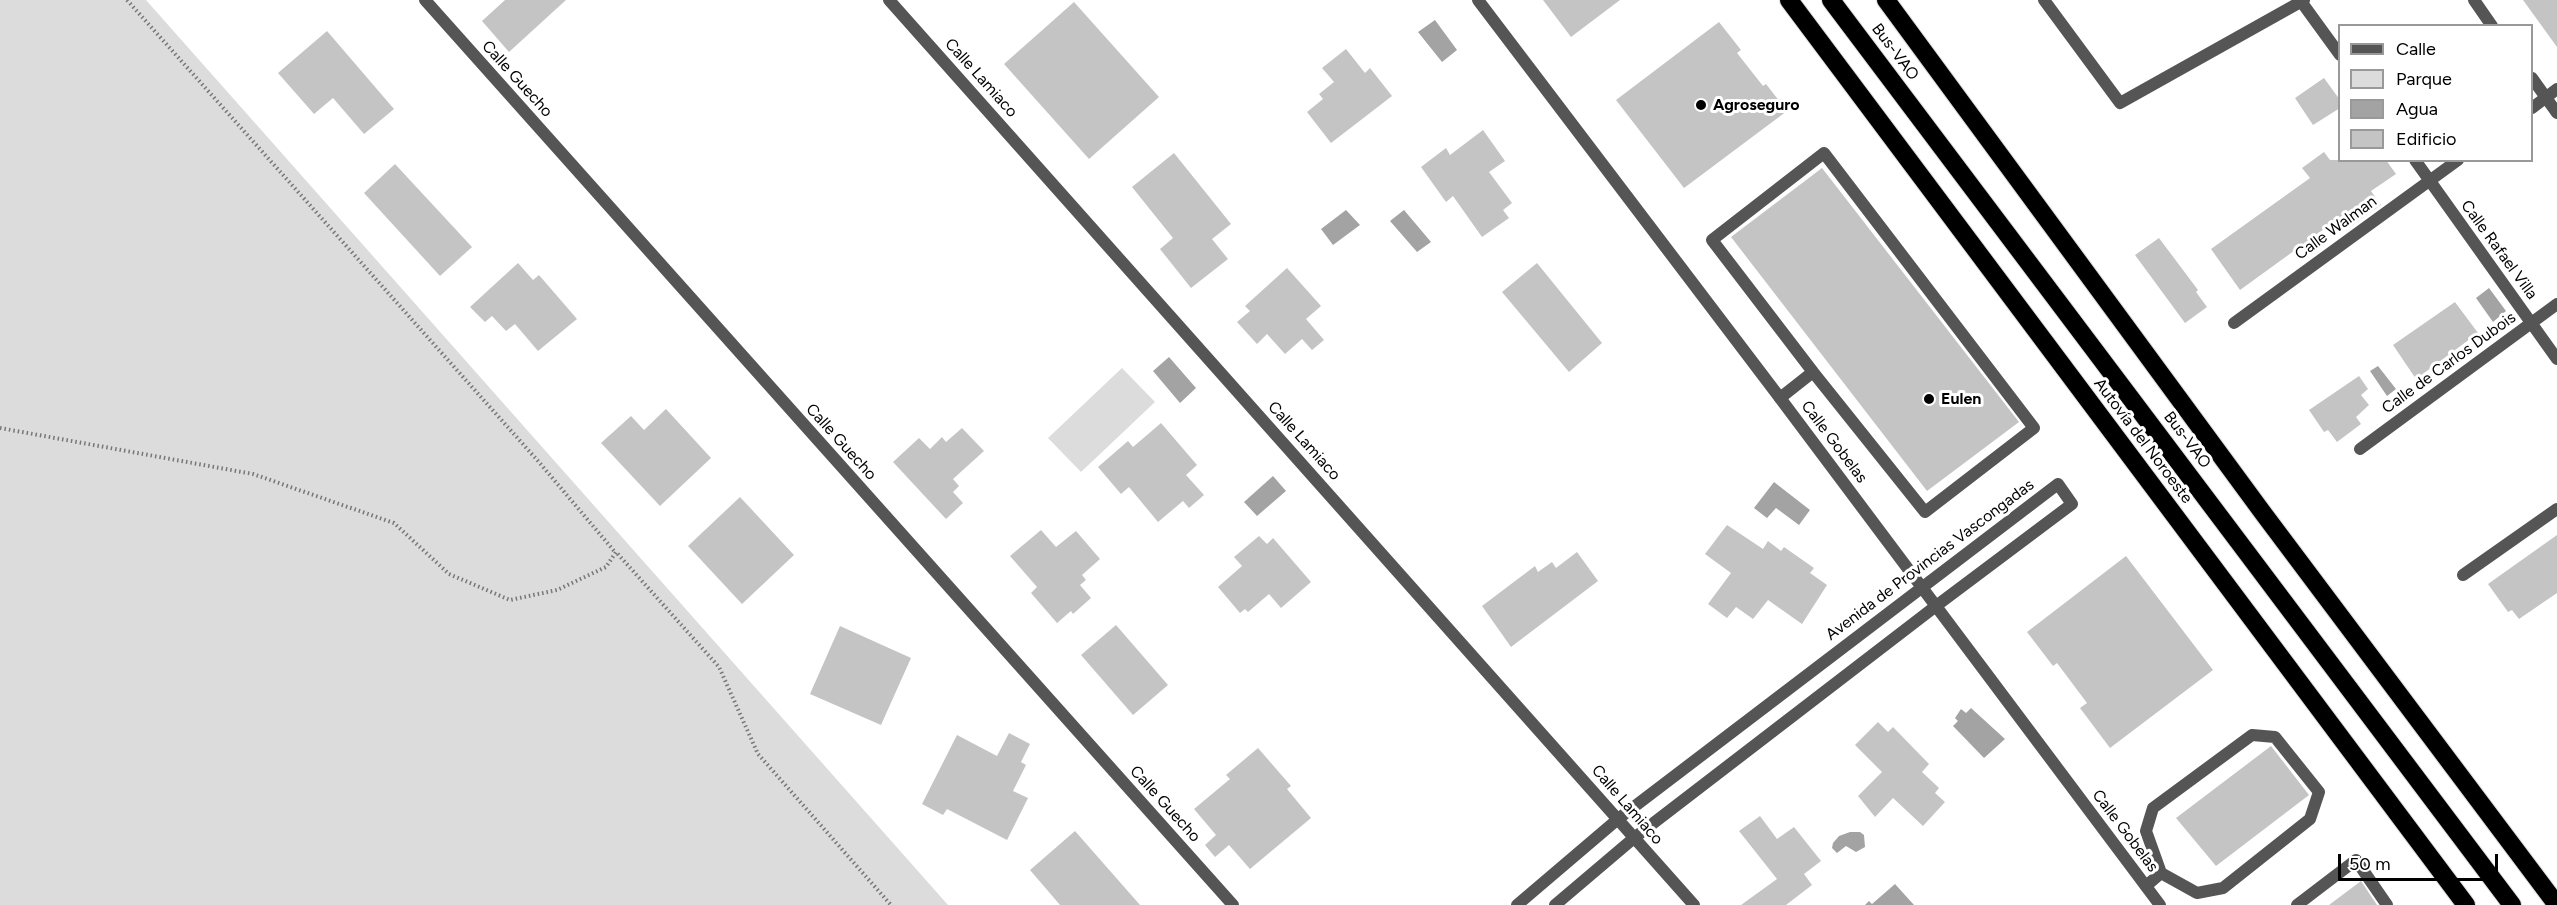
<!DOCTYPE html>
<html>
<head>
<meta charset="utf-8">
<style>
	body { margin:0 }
	#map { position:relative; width:2557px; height:905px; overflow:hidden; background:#fff; font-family:Figtree,sans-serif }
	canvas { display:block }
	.legend { position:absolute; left:2338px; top:24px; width:195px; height:138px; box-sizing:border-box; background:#fff; border:2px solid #999; margin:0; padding:8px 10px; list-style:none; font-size:18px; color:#000 }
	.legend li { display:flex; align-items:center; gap:12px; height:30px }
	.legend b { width:30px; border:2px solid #999 }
	.scale { position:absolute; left:2338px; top:854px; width:160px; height:27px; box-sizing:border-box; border:3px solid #000; border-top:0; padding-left:8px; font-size:18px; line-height:21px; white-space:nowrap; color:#000; -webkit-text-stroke:4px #fff; paint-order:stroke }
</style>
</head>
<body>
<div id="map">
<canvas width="2557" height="905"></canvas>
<ul class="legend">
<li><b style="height:8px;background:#555"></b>Calle</li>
<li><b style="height:16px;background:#dcdcdc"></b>Parque</li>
<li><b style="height:16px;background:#a3a3a3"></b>Agua</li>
<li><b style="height:16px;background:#c4c4c4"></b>Edificio</li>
</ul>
<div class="scale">50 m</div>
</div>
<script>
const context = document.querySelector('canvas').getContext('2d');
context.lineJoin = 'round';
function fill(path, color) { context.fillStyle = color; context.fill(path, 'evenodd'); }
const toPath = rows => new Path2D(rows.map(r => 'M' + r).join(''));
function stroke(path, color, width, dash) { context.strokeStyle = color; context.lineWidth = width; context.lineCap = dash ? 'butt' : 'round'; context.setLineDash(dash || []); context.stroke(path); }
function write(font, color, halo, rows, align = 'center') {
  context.font = font + ' Figtree,sans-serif'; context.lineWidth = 6; context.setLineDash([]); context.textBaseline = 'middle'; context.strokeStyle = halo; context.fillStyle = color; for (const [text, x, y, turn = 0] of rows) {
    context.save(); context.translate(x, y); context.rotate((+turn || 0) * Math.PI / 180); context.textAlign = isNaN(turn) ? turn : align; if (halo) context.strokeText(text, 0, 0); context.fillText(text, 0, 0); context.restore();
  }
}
fill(toPath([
	[0,0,146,0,948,905,0,905],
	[1122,368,1155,402,1081,472,1048,438]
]), '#dcdcdc');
fill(toPath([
	[1435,20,1457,50,1442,62,1418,32],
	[1346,210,1360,225,1333,245,1321,229],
	[1404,210,1431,242,1417,252,1390,221],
	[2489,288,2506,311,2493,322,2476,298],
	[1169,357,1196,388,1180,403,1153,371],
	[2378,366,2396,389,2387,396,2370,371],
	[1273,476,1286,491,1257,516,1244,502],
	[1774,482,1810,510,1799,525,1776,508,1767,518,1754,508],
	[1971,708,2005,739,1984,758,1953,726,1958,721,1955,718,1961,709,1966,713],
	[1850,832,1860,832,1864,835,1865,847,1856,852,1846,846,1837,853,1832,848,1833,843,1839,836],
	[1895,884,1914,905,1865,905,1869,901,1872,904]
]), '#a3a3a3');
fill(toPath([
	[505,0,566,0,509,52,482,21],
	[1543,0,1620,0,1571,37],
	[2523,0,2557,0,2557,47],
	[1074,2,1159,97,1089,159,1004,64],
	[1719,22,1741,50,1737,53,1763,86,1766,84,1787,111,1684,188,1616,100],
	[327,31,394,109,364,134,333,98,314,114,278,73],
	[1346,49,1365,73,1370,68,1392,96,1331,143,1307,112,1323,99,1319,94,1334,82,1322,68],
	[2324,78,2340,100,2340,108,2313,125,2295,98],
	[1483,130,1505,161,1489,172,1512,203,1503,210,1509,218,1482,237,1453,196,1446,202,1421,167,1446,148,1450,155],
	[2324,152,2330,160,2386,160,2396,174,2371,191,2381,205,2346,230,2338,219,2240,290,2211,249,2310,178,2302,168],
	[1174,153,1231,224,1212,239,1228,259,1191,288,1160,249,1173,238,1132,187],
	[395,164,472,247,440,276,364,193],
	[1822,168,2019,422,1927,491,1731,237],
	[2159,238,2198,290,2196,292,2207,307,2185,323,2135,255],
	[518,263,533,280,539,275,577,319,538,351,515,324,506,331,492,316,485,322,470,307],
	[1537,263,1602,343,1569,372,1502,292],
	[1287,268,1321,306,1306,319,1324,340,1312,350,1302,339,1285,354,1267,334,1257,344,1237,322,1250,311,1245,306],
	[2455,302,2478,333,2416,379,2393,345],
	[2359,376,2368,389,2361,395,2369,405,2356,417,2361,424,2337,442,2328,430,2324,432,2309,410],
	[666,409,711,458,660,506,601,443,631,416,644,430],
	[1161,423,1197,465,1186,475,1204,495,1189,508,1183,501,1158,522,1129,487,1121,494,1098,467,1128,441,1133,447],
	[962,428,984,451,953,479,959,486,953,492,963,503,946,519,893,462,919,438,930,449,942,437,946,442],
	[740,497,794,555,742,604,688,546],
	[1727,525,1763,549,1768,541,1781,551,1784,547,1814,568,1810,573,1827,585,1802,624,1768,600,1753,619,1736,607,1727,618,1708,604,1731,573,1705,554],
	[1041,530,1056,547,1076,531,1100,559,1082,575,1086,580,1080,585,1091,598,1073,614,1071,611,1057,623,1031,593,1037,587,1010,556],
	[2557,535,2557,593,2519,619,2512,610,2508,612,2488,584],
	[1259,536,1267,544,1273,538,1311,582,1281,608,1269,594,1248,612,1245,609,1240,613,1218,587,1242,566,1234,557],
	[1577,552,1598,581,1511,647,1482,606,1535,566,1538,572,1552,562,1556,568],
	[2126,556,2213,670,2110,748,2080,708,2087,703,2057,663,2053,666,2027,632],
	[1116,625,1168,685,1133,715,1081,655],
	[840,626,911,658,881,725,810,694],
	[1878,722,1888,732,1893,727,1929,764,1922,772,1939,788,1935,793,1945,802,1923,826,1893,798,1875,817,1858,796,1882,772,1855,745],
	[1009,733,1030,744,1021,762,1026,765,1013,791,1028,798,1007,840,947,809,943,815,922,804,957,735,997,756],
	[2271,746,2309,795,2216,866,2176,818],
	[1258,748,1291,786,1287,789,1311,818,1250,869,1229,845,1215,857,1205,845,1216,835,1194,809,1230,779,1226,775],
	[1760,816,1777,839,1794,827,1821,861,1804,874,1812,885,1786,905,1741,905,1777,879,1739,831],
	[1075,831,1140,905,1060,905,1030,870],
	[2361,881,2377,905,2329,905]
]), '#c4c4c4');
const motorway = toPath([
	[1789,0,2466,905],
	[1831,0,2512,905],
	[1886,0,2263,513,2557,905]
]);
stroke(motorway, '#dbdbdb', 20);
stroke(toPath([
	[127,0,538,461,615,552],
	[0,428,253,474,394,523,449,574,510,600,557,590,606,567,616,552,719,667,758,754,891,905]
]), '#777', 4, [1.5, 3]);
stroke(toPath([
	[1780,398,1813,372,1712,240,1824,153,2034,428,1925,512,1813,372],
	[2146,886,2161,873,2146,831,2153,808,2252,735,2275,737,2319,792,2310,819,2223,888,2197,893,2161,873],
	[2297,905,2356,860,2387,905]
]), '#555', 12);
stroke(toPath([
	[425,0,1233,905],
	[889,0,1694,905],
	[1478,0,1780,398,2160,905],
	[2044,0,2120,103,2304,0],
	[2300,0,2340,55],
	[2474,0,2492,26],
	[2532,78,2557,113],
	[2532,108,2557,89],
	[2415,160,2557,359],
	[2234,323,2458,160],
	[2360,449,2557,304],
	[2463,575,2557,509],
	[1517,905,1618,819,2058,484,2072,504,1936,606,1634,838,1555,905]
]), '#555', 12);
stroke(motorway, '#000', 18);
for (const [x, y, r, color] of [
	[1701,105,6,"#000"],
	[1929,399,6,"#000"]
]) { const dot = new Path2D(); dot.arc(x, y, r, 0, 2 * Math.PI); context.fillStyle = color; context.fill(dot); stroke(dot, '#fff', 2); }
write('16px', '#000', '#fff', [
	["Bus-VAO",1895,52,53],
	["Calle Lamiaco",981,78,48],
	["Calle Guecho",517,79,48],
	["Calle Walman",2336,228,-36],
	["Calle Rafael Villa",2499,250,54],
	["Calle de Carlos Dubois",2449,363,-36],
	["Bus-VAO",2187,440,53],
	["Calle Lamiaco",1304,441,48],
	["Autovía del Noroeste",2143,441,53],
	["Calle Guecho",841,442,48],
	["Calle Gobelas",1834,442,53],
	["Avenida de Provincias Vascongadas",1930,560,-37],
	["Calle Guecho",1165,804,48],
	["Calle Lamiaco",1627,805,49],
	["Calle Gobelas",2125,831,53]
]);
write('bold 16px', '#000', '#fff', [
	["Agroseguro",1713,105],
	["Eulen",1941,399]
], 'left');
</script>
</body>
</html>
